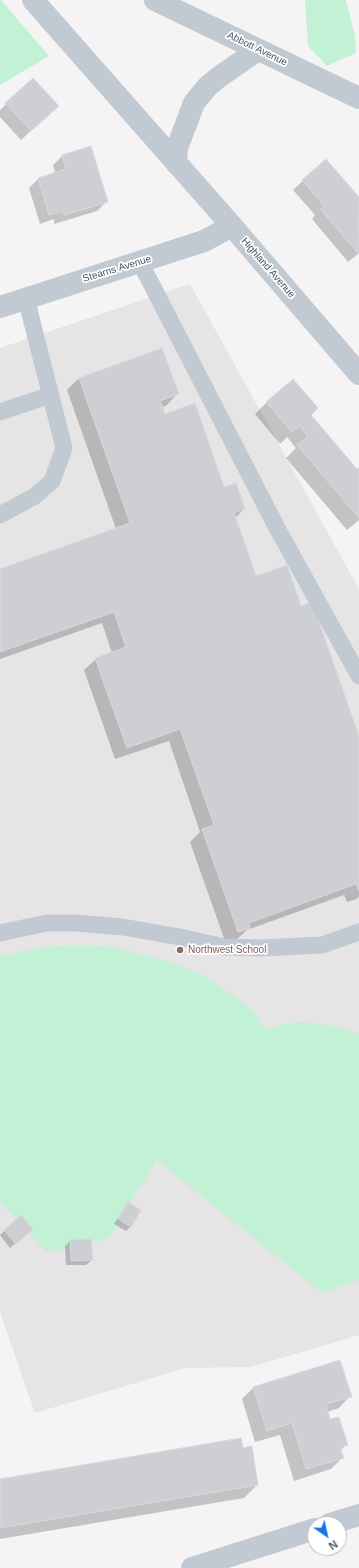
<!DOCTYPE html>
<html>
<head>
<meta charset="utf-8">
<style>
	body { margin:0 }
	#map { position:relative; width:359px; height:1568px; overflow:hidden; background:#f5f3f3; font-family:Arial,sans-serif }
	canvas { display:block }
	.north { position:absolute; left:307px; top:1516px; width:40px; height:40px; box-sizing:border-box; background:#fff; border:1px solid #b7bbc0; border-radius:50%; rotate:146deg; font-size:11px; font-weight:700; line-height:16px; text-align:center; color:#4a5661 }
	.north::after { content:''; display:block; margin:auto; width:14px; height:18px; background:#1a73e8; clip-path:polygon(50% 0,100% 100%,50% 72%,0 100%) }
</style>
</head>
<body>
<div id="map">
<canvas width="359" height="1568"></canvas>
<div class="north">N</div>
</div>
<script>
const context = document.querySelector('canvas').getContext('2d');
context.lineJoin = 'round';
function fill(path, color) { context.fillStyle = color; context.fill(path, 'evenodd'); }
const toPath = rows => new Path2D(rows.map(r => 'M' + r).join(''));
function stroke(path, color, width, dash) { context.strokeStyle = color; context.lineWidth = width; context.lineCap = dash ? 'butt' : 'round'; context.setLineDash(dash || []); context.stroke(path); }
function write(font, color, halo, rows, align = 'center') {
  context.font = font + ' Arial,sans-serif'; context.lineWidth = 3.5; context.setLineDash([]); context.textBaseline = 'middle'; context.strokeStyle = halo; context.fillStyle = color; for (const [text, x, y, turn = 0] of rows) {
    context.save(); context.translate(x, y); context.rotate((+turn || 0) * Math.PI / 180); context.textAlign = isNaN(turn) ? turn : align; if (halo) context.strokeText(text, 0, 0); context.fillText(text, 0, 0); context.restore();
  }
}
fill(toPath([
	[190,284,359,589,359,1335,251,1367,186,1368,35,1413,0,1312,0,348]
]), '#e6e4e5');
fill(toPath([
	[1,0,49,56,0,85,0,0],
	[305,0,346,0,355,36,356,53,327,66,308,46],
	[79,945,114,947,179,964,214,981,239,1000,255,1012,266,1030,281,1024,302,1022,331,1025,359,1033,359,1280,322,1293,157,1160,108,1239,47,1252,0,1202,0,956,41,947]
]), '#c3f1d5');
fill(toPath([
	[6,104,48,115,21,140,0,117,0,110],
	[62,156,107,201,97,211,54,224,54,219,40,224,29,188,38,179,55,173,53,165],
	[326,160,359,199,359,253,348,262,312,219,315,215,293,190],
	[79,378,177,394,166,406,162,407,164,415,224,488,244,509,235,518,256,578,301,607,359,739,359,896,357,899,347,902,344,895,247,930,237,939,226,944,190,842,200,832,169,741,115,759,84,670,96,659,112,653,102,623,0,659,0,570,116,529,67,390],
	[267,402,310,415,357,470,359,468,359,520,347,530,286,458,296,448,287,437,280,444,255,414],
	[128,1203,131,1226,126,1231,114,1224],
	[21,1216,27,1234,10,1248,0,1235],
	[70,1241,92,1260,86,1265,66,1265,65,1246],
	[253,1388,350,1396,339,1408,327,1412,330,1420,347,1444,340,1451,343,1457,331,1469,294,1481,280,1435,255,1442,242,1399],
	[242,1449,257,1485,244,1498,0,1539,0,1480]
]), '#0003');
const building = toPath([
	[33,78,59,106,31,131,5,103,33,78],
	[91,146,108,202,64,215,63,211,49,215,38,178,66,169,62,155,91,146],
	[326,159,359,197,358,253,320,209,324,206,302,180,326,159],
	[162,348,179,394,160,401,165,414,195,403,224,487,236,483,245,509,234,513,256,576,287,565,301,606,312,602,359,736,359,891,356,884,249,923,250,928,238,932,202,829,214,825,180,729,127,748,95,658,126,647,114,612,0,652,0,569,130,523,79,378,162,348],
	[293,379,318,408,311,415,357,469,359,467,359,518,297,445,308,436,300,426,292,432,266,402,293,379],
	[128,1202,141,1210,131,1227,118,1219,128,1202],
	[21,1215,33,1229,16,1244,4,1230,21,1215],
	[91,1239,93,1260,71,1261,70,1240,91,1239],
	[340,1360,352,1397,326,1404,330,1419,339,1417,348,1445,340,1447,344,1458,306,1469,292,1423,267,1431,253,1387,340,1360],
	[241,1438,243,1448,252,1446,258,1485,0,1528,0,1479,241,1438]
]);
fill(building, '#cdcfd5');
stroke(building, '#d7d9de', 1);
stroke(toPath([
	[140,262,277,528,359,676],
	[0,412,51,395],
	[0,515,35,496,52,481,64,448,26,298],
	[0,933,47,923,76,923,123,927,180,937,224,947,262,948,322,945,359,932]
]), '#c1cad2', 17);
stroke(toPath([
	[33,0,232,226,359,374],
	[176,163,177,148,194,103,208,86,219,77,258,50],
	[0,307,204,241,232,226],
	[330,1524,359,1515],
	[192,1568,315,1529]
]), '#c1cad2', 22);
stroke(toPath([
	[155,0,359,98]
]), '#c1cad2', 22);
for (const [x, y, r, color] of [
	[180,950,4,"#8d6e63"]
]) { const dot = new Path2D(); dot.arc(x, y, r, 0, 2 * Math.PI); context.fillStyle = color; context.fill(dot); stroke(dot, '#fff', 1.5); }
write('10px', '#4a5661', '#fff', [
	["Abbott Avenue",257,49,26],
	["Highland Avenue",268,268,49],
	["Stearns Avenue",117,269,-17]
]);
write('10px', '#785e54', '#fff', [
	["Northwest School",188,950]
], 'left');
</script>
</body>
</html>
